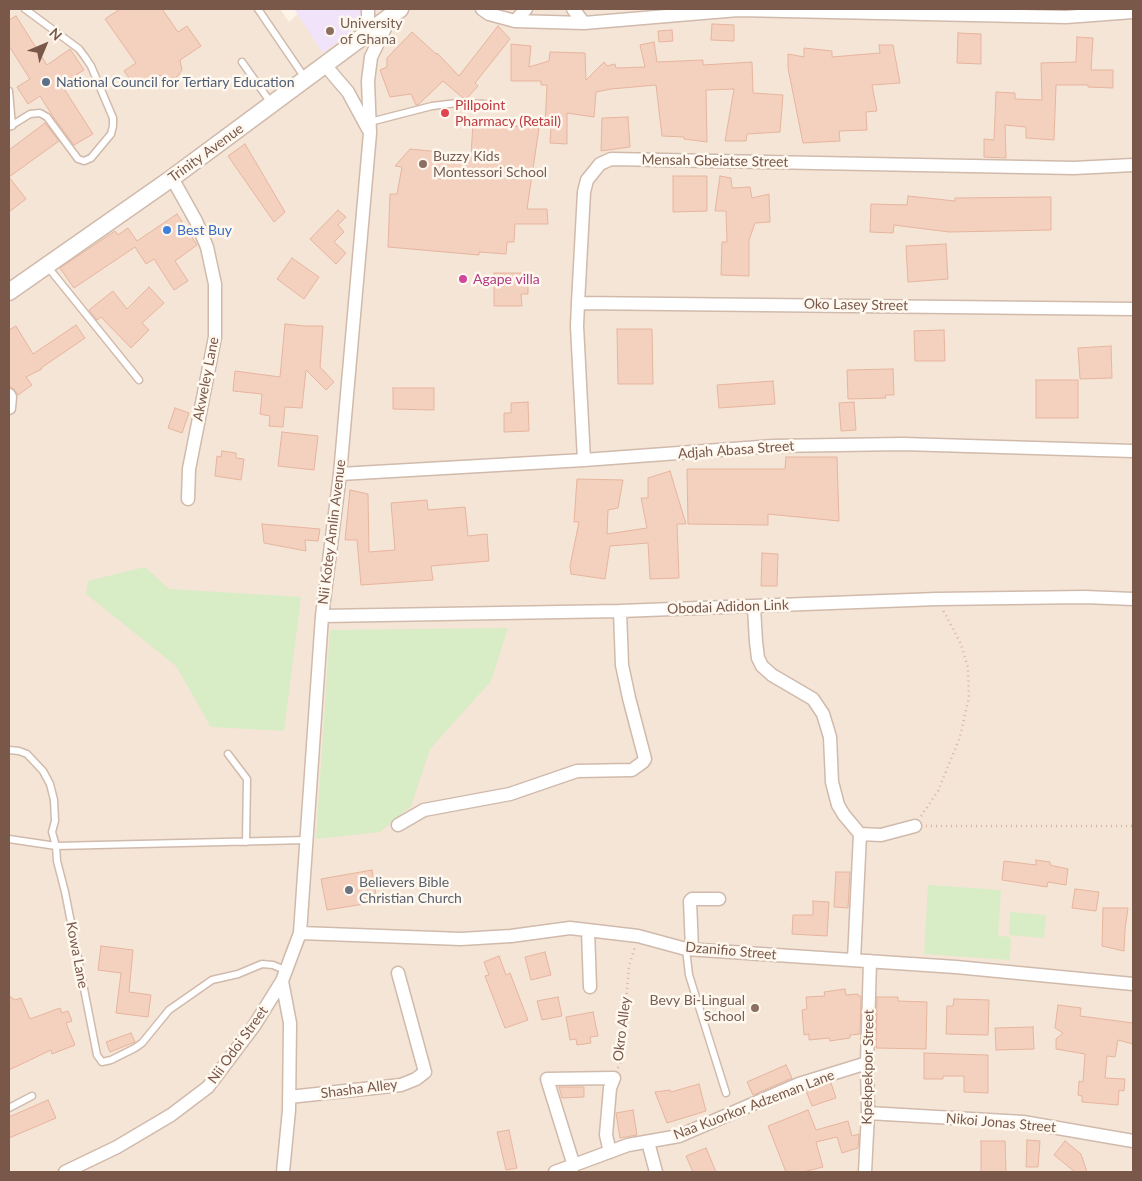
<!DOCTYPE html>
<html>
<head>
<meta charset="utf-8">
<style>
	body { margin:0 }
	#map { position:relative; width:1142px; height:1181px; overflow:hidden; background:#fdf4e8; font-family:Lato,sans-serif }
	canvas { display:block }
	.frame { position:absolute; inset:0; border:10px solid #79584a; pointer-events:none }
	.north { position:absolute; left:20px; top:20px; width:50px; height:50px; -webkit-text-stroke:4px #fff8ef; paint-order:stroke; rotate:45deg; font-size:14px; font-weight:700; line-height:20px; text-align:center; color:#79584a }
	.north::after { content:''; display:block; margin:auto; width:18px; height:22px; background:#79584a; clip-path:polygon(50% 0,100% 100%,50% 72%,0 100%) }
</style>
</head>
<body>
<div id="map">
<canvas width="1142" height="1181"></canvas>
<div class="frame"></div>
<div class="north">N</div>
</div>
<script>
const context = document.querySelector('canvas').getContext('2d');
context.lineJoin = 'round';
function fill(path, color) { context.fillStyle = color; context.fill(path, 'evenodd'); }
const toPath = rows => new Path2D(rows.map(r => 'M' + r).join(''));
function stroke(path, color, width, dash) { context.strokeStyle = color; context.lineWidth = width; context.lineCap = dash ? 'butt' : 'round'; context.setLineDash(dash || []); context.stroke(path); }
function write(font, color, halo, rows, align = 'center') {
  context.font = font + ' Lato,sans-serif'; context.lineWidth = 5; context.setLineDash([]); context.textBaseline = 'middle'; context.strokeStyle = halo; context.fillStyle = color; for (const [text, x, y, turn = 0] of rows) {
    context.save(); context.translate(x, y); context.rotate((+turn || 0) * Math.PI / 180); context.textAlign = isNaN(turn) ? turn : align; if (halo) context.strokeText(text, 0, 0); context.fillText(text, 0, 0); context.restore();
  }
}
fill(toPath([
	[9,9,280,9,289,22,303,9,1133,9,1133,1172,9,1172]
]), '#f5e5d6');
fill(toPath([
	[294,9,380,9,323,53]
]), '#f1e4fa');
fill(toPath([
	[145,567,169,589,301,597,284,731,211,727,176,666,86,594,88,581],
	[508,628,491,681,430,749,411,806,380,832,316,839,330,630],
	[928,885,1001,890,998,936,1011,937,1010,960,924,954],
	[1010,912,1046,915,1044,938,1009,935]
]), '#d8ecc5');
const building = toPath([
	[120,9,162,9,178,32,187,26,201,46,180,60,182,70,177,77,167,79,160,75,138,90,124,71,136,63,105,19,120,9],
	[16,16,47,65,70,49,84,70,61,84,93,134,74,145,54,118,40,96,28,104,17,87,30,79,9,46,9,20,16,16],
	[712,24,734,25,734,41,711,40,712,24],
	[498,26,510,39,475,83,478,86,467,98,463,98,443,81,419,104,416,105,411,94,390,97,380,70,387,67,387,58,412,32,436,54,437,53,459,76,498,26],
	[672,30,673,41,659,42,658,31,672,30],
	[958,33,981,34,981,64,957,63,958,33],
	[1077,37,1093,38,1091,70,1113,70,1113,88,1088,87,1088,85,1056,85,1054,140,1026,138,1026,127,1005,125,1006,158,984,157,984,139,994,140,996,92,1015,93,1015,99,1042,100,1041,63,1076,62,1077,37],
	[654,42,657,62,703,60,703,65,752,62,753,93,783,95,780,132,747,134,746,141,725,141,734,89,706,90,707,142,684,139,684,137,662,136,656,85,611,89,596,92,594,117,567,113,567,144,550,143,551,127,545,127,547,85,541,85,541,81,511,81,511,44,531,46,529,67,549,61,550,52,585,53,586,80,604,62,607,66,615,64,616,68,645,67,640,45,654,42],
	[879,45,893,45,900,83,872,85,877,111,866,112,867,130,839,131,840,141,803,143,788,68,788,54,804,57,804,48,832,51,832,57,880,53,879,45],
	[628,117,630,147,601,151,602,118,628,117],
	[45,123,59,141,9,177,26,199,9,212,9,150,45,123],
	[473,123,539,128,527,209,547,209,548,224,515,224,514,242,507,242,506,254,479,252,479,255,388,247,390,194,397,194,402,167,395,166,410,149,471,155,473,123],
	[245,144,285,212,274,222,228,156,245,144],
	[673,176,707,176,707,211,673,212,673,176],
	[720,176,731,178,732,188,750,187,752,198,769,194,770,222,755,223,749,240,749,276,721,275,722,242,727,242,726,211,715,211,720,176],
	[908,196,955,201,955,198,1051,197,1051,230,949,232,894,225,893,233,870,232,871,204,907,205,908,196],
	[338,210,346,217,338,225,344,232,334,242,346,253,336,264,310,239,338,210],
	[177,214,197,245,175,261,188,281,174,290,154,259,146,264,135,247,74,288,60,268,115,231,118,235,128,228,137,241,177,214],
	[946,244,948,279,908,282,906,246,946,244],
	[292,258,319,277,304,299,277,279,292,258],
	[494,273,528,273,528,294,521,294,522,306,494,306,494,273],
	[149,287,164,303,142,323,149,330,131,348,101,317,97,320,89,310,113,291,127,309,149,287],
	[285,324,304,326,323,326,320,367,334,382,326,390,306,370,302,408,285,407,283,427,269,426,270,416,260,414,262,394,233,391,235,371,280,377,285,324],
	[76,325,85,338,41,368,42,369,26,377,32,385,18,395,14,389,9,386,9,330,16,326,33,354,76,325],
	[617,329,652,329,653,384,618,384,617,329],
	[944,330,945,361,915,361,914,331,944,330],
	[1111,346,1112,378,1080,379,1078,348,1111,346],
	[893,369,894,395,885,395,886,398,848,399,847,370,893,369],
	[1036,380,1078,380,1078,418,1036,418,1036,380],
	[773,381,775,404,719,408,717,385,773,381],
	[393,388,434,388,434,410,393,409,393,388],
	[528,402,529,431,504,432,504,413,511,413,511,403,528,402],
	[854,402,856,430,841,431,839,403,854,402],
	[175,408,189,413,182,433,168,428,175,408],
	[282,432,318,436,314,470,278,466,282,432],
	[222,451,236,453,236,458,244,459,241,480,215,476,217,456,221,457,222,451],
	[786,457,837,457,839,521,768,514,768,525,688,524,687,469,785,469,786,457],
	[670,471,686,524,677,524,679,578,650,579,648,543,610,546,605,579,571,574,570,566,579,522,574,522,577,479,623,480,618,508,608,510,607,534,647,528,641,498,648,498,648,478,670,471],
	[350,490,368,494,369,552,395,550,391,503,427,500,428,510,465,507,468,536,487,534,489,561,431,566,433,580,361,585,357,540,345,540,350,490],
	[262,524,320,529,318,541,305,540,306,551,264,543,262,524],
	[762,553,778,554,777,586,761,586,762,553],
	[1036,860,1050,862,1050,865,1068,869,1066,885,1048,882,1047,887,1002,880,1004,861,1036,865,1036,860],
	[372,870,377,902,327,910,321,879,372,870],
	[836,872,850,872,848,908,834,907,836,872],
	[1075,889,1099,892,1096,911,1072,908,1075,889],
	[813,901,829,902,827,936,792,934,793,915,813,915,813,901],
	[1103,908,1128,908,1125,929,1124,951,1102,946,1103,908],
	[101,946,133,950,129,992,151,995,148,1017,116,1013,121,973,98,970,101,946],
	[545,952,551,975,531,980,525,957,545,952],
	[499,956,506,975,510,973,528,1020,505,1028,485,976,489,975,484,962,499,956],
	[845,989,846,995,858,994,858,996,861,996,860,1034,850,1035,850,1038,830,1041,829,1038,809,1040,809,1034,804,1035,802,1010,807,1009,806,997,825,996,824,992,845,989],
	[9,996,15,1000,21,998,30,1019,60,1008,62,1013,68,1011,72,1021,66,1023,75,1045,52,1054,51,1050,9,1070,9,996],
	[558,997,562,1016,542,1020,537,1001,558,997],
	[877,997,898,997,898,1001,927,1002,926,1049,876,1048,877,997],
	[954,999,989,1000,988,1035,946,1034,947,1006,953,1006,954,999],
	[1058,1005,1081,1008,1080,1016,1133,1023,1133,1044,1118,1040,1115,1057,1107,1056,1105,1078,1125,1079,1124,1091,1119,1090,1118,1105,1082,1102,1082,1096,1078,1095,1079,1081,1083,1082,1085,1054,1056,1049,1056,1039,1063,1033,1055,1028,1058,1005],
	[593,1012,598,1036,590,1037,591,1043,577,1045,576,1039,570,1040,566,1017,593,1012],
	[1033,1027,1034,1049,996,1050,995,1028,1033,1027],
	[131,1033,135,1042,110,1052,106,1042,131,1033],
	[924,1053,988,1055,988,1093,964,1092,964,1076,943,1076,943,1079,924,1079,924,1053],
	[786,1065,792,1078,753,1095,747,1082,786,1065],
	[831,1083,836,1098,812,1106,806,1091,831,1083],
	[699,1084,706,1111,667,1123,655,1092,670,1090,671,1092,699,1084],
	[559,1087,584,1087,584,1097,562,1098,559,1087],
	[48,1100,56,1118,9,1138,9,1117,48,1100],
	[633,1110,637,1135,620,1138,616,1113,633,1110],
	[808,1110,816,1130,848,1121,852,1136,859,1134,858,1148,842,1153,837,1137,816,1142,823,1167,803,1172,786,1172,768,1126,808,1110],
	[509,1130,517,1168,506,1170,497,1132,509,1130],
	[1027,1140,1040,1141,1038,1167,1026,1167,1027,1140],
	[981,1141,1005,1141,1006,1172,981,1172,981,1141],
	[1065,1141,1081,1154,1087,1172,1075,1172,1054,1155,1065,1141],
	[706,1148,716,1172,693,1172,686,1156,706,1148]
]);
fill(building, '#f4d0bf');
stroke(building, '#e7b59e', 1);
const service = toPath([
	[258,9,305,78],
	[242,62,271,103],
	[9,91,12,126],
	[370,122,432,106,457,103,486,104],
	[9,127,30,114,40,113,47,117,78,159,84,161,91,158,111,134,113,126,113,118,91,66,85,57,79,49,25,9],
	[47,266,139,380],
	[9,750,19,751,27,754,43,771,50,784,54,800,55,821,52,832,56,846,307,840],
	[228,754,247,779,246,842],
	[9,839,56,846,57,861,65,892,97,1055,102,1062,111,1060,135,1048,142,1043,169,1010,212,980,238,974,262,964,273,965,287,971],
	[686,949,689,975,726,1093],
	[9,1108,32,1096]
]);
const minor = toPath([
	[482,9,489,14,515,21,584,23,738,10,1066,17,1133,12],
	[573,9,584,23],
	[515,21,526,9],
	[368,33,368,9],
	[325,65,348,92,368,129],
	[172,178,196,221,207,247,215,284,215,337,189,469,188,499],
	[578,303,1133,309],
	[9,395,10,397,9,408],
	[584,460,577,326,578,303,584,192,587,180,600,164,611,159,1074,168,1133,165],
	[340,474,584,460,773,446,903,444,1133,451],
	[754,607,756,642,758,658,762,666,772,675,813,699,823,714,830,737,832,782,838,805,844,815,860,834,881,835,915,826],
	[322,616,620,611,937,599,1085,597,1133,599],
	[398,825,424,810,510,794,577,771,632,770,643,762,645,759,629,698,622,665,620,611],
	[588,930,590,987],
	[300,933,461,939,511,936,570,928,638,936,686,949,956,967,1133,984],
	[692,949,690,901,692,899,719,899],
	[854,960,860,834],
	[282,981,290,1023,289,1110,283,1172],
	[289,1097,401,1085,416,1079,425,1072,398,973],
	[868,1113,1023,1122,1133,1141],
	[648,1142,656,1172],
	[574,1166,547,1079,614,1078,610,1088,606,1135,610,1152],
	[65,1172,117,1147,171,1115,208,1087,254,1026,282,981,300,933,322,616,340,474,370,133,368,81,371,57,391,16],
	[555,1172,628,1145,679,1136,799,1084,867,1063],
	[865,1172,868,1113,867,1063,870,961]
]);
const tertiary = toPath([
	[9,292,172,178,400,9]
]);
stroke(service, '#d0baac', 9);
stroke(minor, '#d0baac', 15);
stroke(tertiary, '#d0baac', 19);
stroke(toPath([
	[921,816,938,791,960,737,969,697,968,668,961,644,943,610],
	[926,826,1133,826],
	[618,1068,621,1060,629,966,635,947]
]), '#dab3a1', 2.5, [1, 4]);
stroke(service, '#fff', 6);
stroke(minor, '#fff', 12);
stroke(tertiary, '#fff', 16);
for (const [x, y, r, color] of [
	[330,31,5,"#8d6e63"],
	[46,82,5,"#5c6f8a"],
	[445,113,5,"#e0444e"],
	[423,164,5,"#8d6e63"],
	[167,230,5,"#3f7fe0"],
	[463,279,5,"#d1479c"],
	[349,890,5,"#6b7280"],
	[755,1008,5,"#8d6e63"]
]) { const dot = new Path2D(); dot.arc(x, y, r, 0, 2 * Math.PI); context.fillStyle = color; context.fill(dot); stroke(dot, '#fff8ef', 2); }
write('14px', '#785e54', '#fff8ef', [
	["University",340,23],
	["of Ghana",340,39],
	["Buzzy Kids",433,156],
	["Montessori School",433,172],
	["Bevy Bi-Lingual",745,1000,"right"],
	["School",745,1016,"right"]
], 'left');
write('14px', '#4e5e75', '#fff8ef', [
	["National Council for Tertiary Education",56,82]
], 'left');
write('14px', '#be3a42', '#fff8ef', [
	["Pillpoint",455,105],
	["Pharmacy (Retail)",455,121]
], 'left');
write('14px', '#79584a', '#fff8ef', [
	["Trinity Avenue",206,153,-36],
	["Mensah Gbeiatse Street",715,161,1],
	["Oko Lasey Street",856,305,1],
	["Akweley Lane",206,379,-79],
	["Adjah Abasa Street",736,450,-4],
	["Nii Kotey Amlin Avenue",332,532,-83],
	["Obodai Adidon Link",728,607,-2],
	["Dzanifio Street",731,951,5],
	["Kowa Lane",77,955,79],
	["Okro Alley",622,1029,-83],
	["Nii Odoi Street",238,1045,-54],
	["Kpekpekpor Street",868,1067,-89],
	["Shasha Alley",359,1089,-7],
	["Naa Kuorkor Adzeman Lane",754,1105,-21],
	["Nikoi Jonas Street",1001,1123,5]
]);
write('14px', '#366cbe', '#fff8ef', [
	["Best Buy",177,230]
], 'left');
write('14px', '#b23c85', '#fff8ef', [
	["Agape villa",473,279]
], 'left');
write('14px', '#5b616d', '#fff8ef', [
	["Believers Bible",359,882],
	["Christian Church",359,898]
], 'left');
</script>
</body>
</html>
